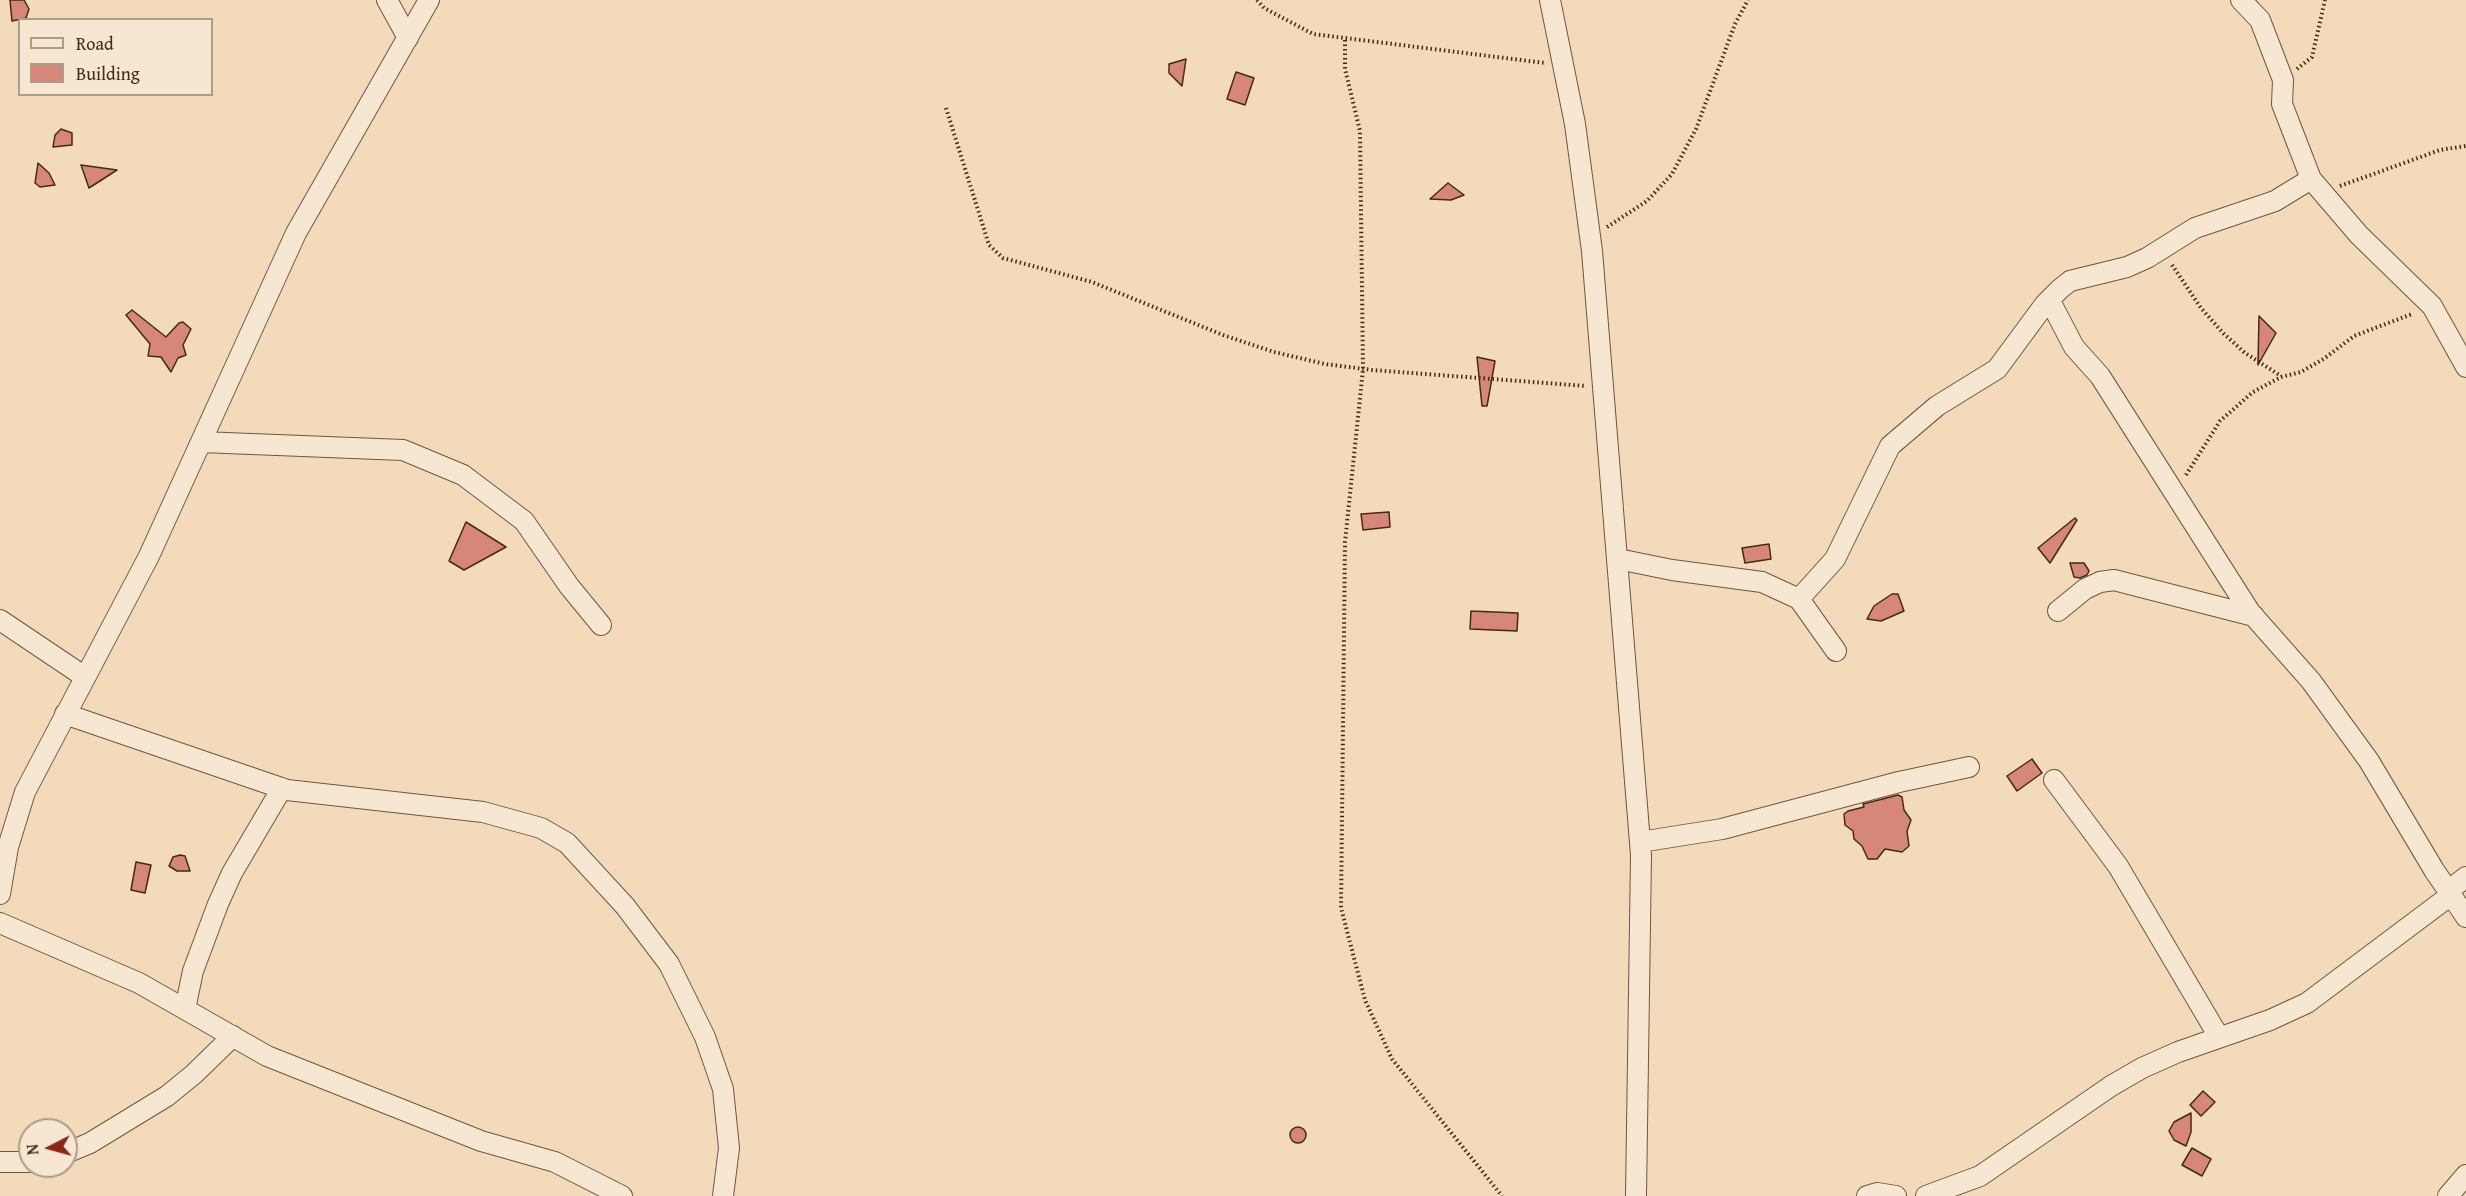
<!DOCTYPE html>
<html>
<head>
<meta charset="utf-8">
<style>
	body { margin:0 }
	#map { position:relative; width:2466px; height:1196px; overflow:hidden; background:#f2daba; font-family:"Gentium Book Plus",serif }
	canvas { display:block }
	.legend { position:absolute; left:18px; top:18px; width:195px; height:78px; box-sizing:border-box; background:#f7e7d2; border:2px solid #af9c85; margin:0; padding:8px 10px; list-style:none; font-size:18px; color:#442b11 }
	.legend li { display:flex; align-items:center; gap:12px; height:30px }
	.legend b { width:30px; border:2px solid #af9c85 }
	.north { position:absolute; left:18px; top:1118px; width:60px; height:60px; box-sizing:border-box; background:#f7e7d2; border:2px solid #af9c85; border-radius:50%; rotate:264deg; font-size:16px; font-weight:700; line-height:24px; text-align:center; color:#442b11 }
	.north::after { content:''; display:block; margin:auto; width:21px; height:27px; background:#8f2418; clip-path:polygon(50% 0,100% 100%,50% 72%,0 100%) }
</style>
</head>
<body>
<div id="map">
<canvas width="2466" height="1196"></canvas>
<ul class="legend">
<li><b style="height:8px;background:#f7e7d2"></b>Road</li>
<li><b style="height:16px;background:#d7867a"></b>Building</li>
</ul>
<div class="north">N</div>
</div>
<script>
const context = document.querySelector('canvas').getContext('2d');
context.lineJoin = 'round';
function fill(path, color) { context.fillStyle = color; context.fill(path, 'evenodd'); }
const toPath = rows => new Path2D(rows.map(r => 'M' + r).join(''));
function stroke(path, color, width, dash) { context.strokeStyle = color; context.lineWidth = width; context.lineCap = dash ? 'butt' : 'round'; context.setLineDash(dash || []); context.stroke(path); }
const building = toPath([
	[10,0,24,0,29,9,26,18,12,21,10,0],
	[1186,59,1182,86,1169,73,1169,64,1186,59],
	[1236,72,1254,78,1245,105,1227,99,1236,72],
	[61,129,72,133,72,145,53,147,55,135,61,129],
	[38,163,49,173,55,185,40,187,35,183,38,163],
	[81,165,117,170,89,188,81,165],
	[1448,183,1464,195,1451,200,1430,199,1448,183],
	[132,310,166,337,179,323,183,322,191,329,183,345,186,355,178,358,171,372,161,357,148,356,150,344,126,315,132,310],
	[2259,316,2276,333,2258,365,2259,316],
	[1477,357,1495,361,1487,406,1482,406,1477,357],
	[1389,512,1390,527,1363,530,1361,514,1389,512],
	[2075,518,2077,520,2050,563,2038,548,2075,518],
	[466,522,506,547,464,570,449,561,466,522],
	[1769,544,1771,559,1745,563,1742,548,1769,544],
	[2070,563,2084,563,2089,571,2087,575,2080,578,2074,577,2070,563],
	[1892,594,1898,594,1904,611,1881,621,1867,619,1874,606,1892,594],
	[1471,611,1518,613,1517,631,1470,629,1471,611],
	[2032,759,2042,773,2017,791,2007,776,2032,759],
	[1898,795,1902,797,1904,810,1911,820,1907,831,1909,846,1902,852,1885,849,1877,859,1868,859,1862,846,1854,839,1853,831,1845,825,1844,814,1848,811,1864,807,1863,804,1898,795],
	[180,855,185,856,190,871,177,871,169,866,173,857,180,855],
	[136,862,151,865,145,893,131,890,136,862],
	[2203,1091,2215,1102,2201,1116,2190,1105,2203,1091],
	[2191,1113,2191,1132,2186,1146,2174,1140,2169,1131,2174,1122,2191,1113],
	'1290 1135a8 8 0 1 1 16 0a8 8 0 1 1-16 0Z',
	[2192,1148,2211,1159,2202,1176,2182,1165,2192,1148]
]);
fill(building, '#d7867a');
stroke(building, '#442b11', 1.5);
const street = toPath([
	[387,0,408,38],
	[1550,0,1575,124,1592,251,1641,855,1636,1196],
	[2241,0,2260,20,2283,80,2282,104,2311,179,2359,235,2432,306,2466,367],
	[2050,301,2074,347,2100,376,2250,612,2311,681,2369,761,2434,870,2466,917],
	[201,442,403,450,463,475,524,521,569,586,601,625],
	[1618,559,1672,570,1762,582,1799,599,1836,651],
	[1799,599,1835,559,1890,446,1937,406,1997,369,2045,304,2060,289,2070,281,2127,267,2147,258,2195,228,2275,201,2311,179],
	[2058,611,2085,589,2100,582,2114,580,2254,616],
	[0,620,85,677],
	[65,714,287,790,483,812,541,828,567,843,625,906,669,964,705,1037,723,1089,729,1148,723,1196],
	[2054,780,2118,866,2219,1037],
	[1640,842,1722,829,1899,782,1969,767],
	[2448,891,2466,877],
	[0,894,8,847,25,792,149,556,296,233,429,0],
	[0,923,139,983,267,1056,481,1141,555,1162,622,1196],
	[185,1009,193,971,218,904,232,873,282,788],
	[66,1153,90,1143,167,1096,194,1074,233,1036],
	[0,1162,30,1162],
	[1867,1196,1877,1193,1896,1196],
	[1926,1196,1980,1176,2111,1086,2142,1068,2178,1052,2270,1020,2307,1003,2451,895],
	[2448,1196,2466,1175]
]);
stroke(street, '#70573b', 22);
stroke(toPath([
	[1257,0,1264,8,1313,34,1545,63],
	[1345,40,1345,69,1360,131,1363,369,1345,542,1341,908,1365,1000,1392,1059,1502,1196],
	[2297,69,2312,57,2325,0],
	[946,108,989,245,1003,258,1092,282,1223,335,1274,352,1325,364,1372,370,1586,386],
	[2340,186,2440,150,2466,146],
	[1607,227,1647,201,1672,174,1696,129,1735,24,1748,0],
	[2172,265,2201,308,2224,334,2245,353,2281,376],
	[2186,475,2220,421,2253,392,2281,377,2301,372,2325,358,2354,336,2412,314]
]), '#442b11', 4, [1.5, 3]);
stroke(street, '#f7e7d2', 20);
</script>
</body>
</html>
